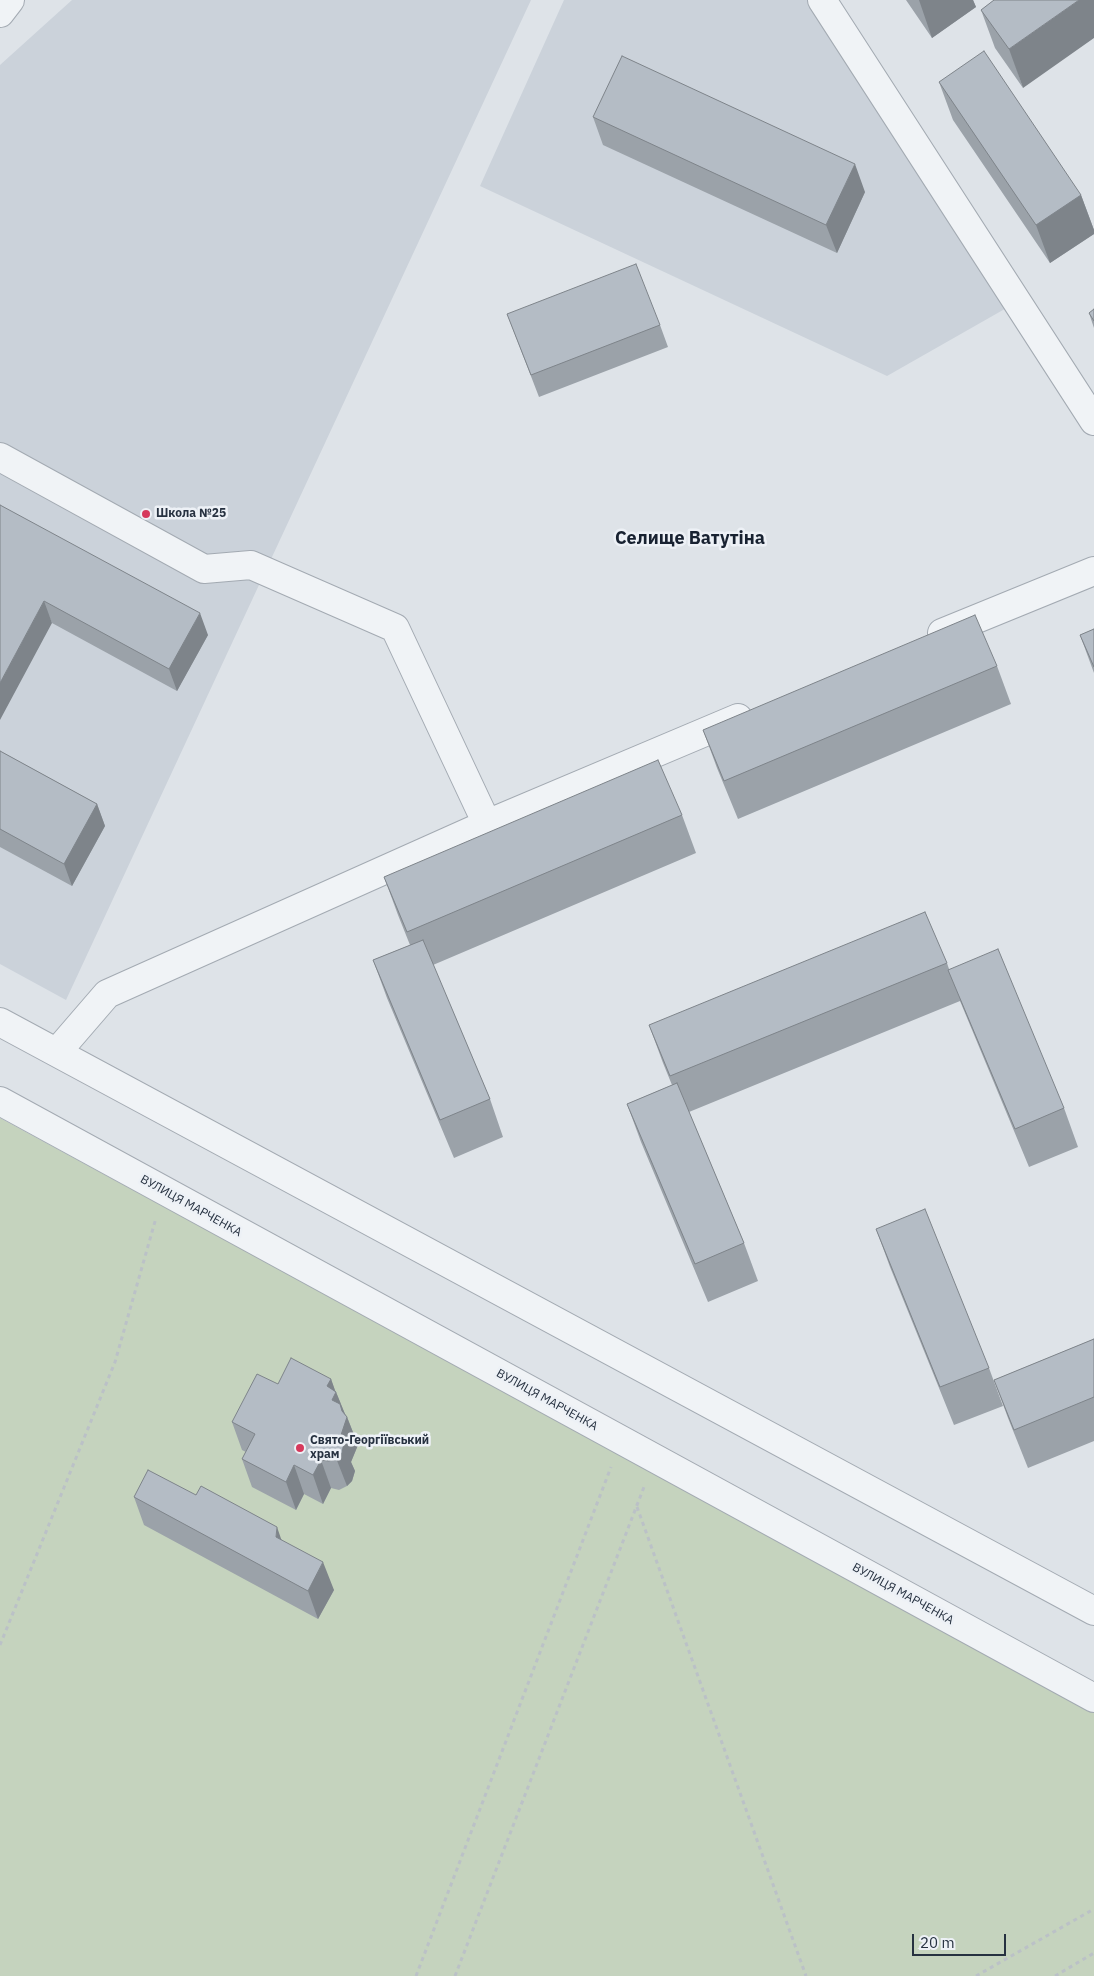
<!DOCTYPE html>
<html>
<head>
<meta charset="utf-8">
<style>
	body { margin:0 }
	#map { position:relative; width:1094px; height:1976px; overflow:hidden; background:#dee3e8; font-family:"IBM Plex Sans",sans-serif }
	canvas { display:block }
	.scale { position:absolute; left:912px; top:1934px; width:94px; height:22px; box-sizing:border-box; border:2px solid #263140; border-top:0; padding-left:6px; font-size:15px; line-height:18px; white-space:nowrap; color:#263140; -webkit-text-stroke:4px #edf1f6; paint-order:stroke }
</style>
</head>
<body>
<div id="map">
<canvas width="1094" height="1976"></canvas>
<div class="scale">20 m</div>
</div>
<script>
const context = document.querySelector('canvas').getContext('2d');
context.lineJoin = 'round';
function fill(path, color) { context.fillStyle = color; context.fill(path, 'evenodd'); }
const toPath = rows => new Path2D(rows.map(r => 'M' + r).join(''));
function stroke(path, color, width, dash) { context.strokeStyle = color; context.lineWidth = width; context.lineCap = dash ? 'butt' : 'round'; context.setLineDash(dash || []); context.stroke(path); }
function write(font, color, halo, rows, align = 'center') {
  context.font = font + ' "IBM Plex Sans",sans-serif'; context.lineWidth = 5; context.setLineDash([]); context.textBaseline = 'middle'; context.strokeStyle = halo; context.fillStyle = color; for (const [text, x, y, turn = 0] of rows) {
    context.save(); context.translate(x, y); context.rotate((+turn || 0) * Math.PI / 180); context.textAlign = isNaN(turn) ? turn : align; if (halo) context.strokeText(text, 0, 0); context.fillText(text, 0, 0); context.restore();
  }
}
fill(toPath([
	[72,0,531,0,66,1000,0,964,0,65],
	[564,0,809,0,1010,306,887,376,480,186]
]), '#cbd2da');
fill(toPath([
	[0,1118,1094,1711,1094,1976,0,1976]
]), '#c5d3be');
const minor = toPath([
	[822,0,1094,421],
	[0,13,10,0],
	[0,457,204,569,251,565,395,628,487,824],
	[942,633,1094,571],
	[0,1022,1094,1611],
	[57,1052,107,994,487,824,738,718],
	[0,1101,1094,1698]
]);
stroke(minor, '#a3aab2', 30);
stroke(toPath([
	[637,1507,806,1976],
	[0,1645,115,1362,156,1218],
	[416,1976,611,1467],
	[455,1976,644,1487],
	[976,1976,1094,1909],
	[1055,1976,1094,1953]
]), '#bbc1c7', 3, [4, 4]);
stroke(minor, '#f0f3f6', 28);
fill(toPath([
	[906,0,973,0,976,7,932,38],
	[994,0,1023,88,995,48,981,10],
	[939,82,1081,195,1094,230,1094,234,1050,263,953,120],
	[593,117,865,192,837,253,603,145],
	[1094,309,1094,328,1089,313],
	[507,314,660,325,668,347,539,397],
	[0,505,208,635,177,691,52,623],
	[1094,629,1094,673,1080,635],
	[997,666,1011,704,738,819,717,768,703,730],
	[0,751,97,804,105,826,72,886,0,847],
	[682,815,696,853,433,965,490,1099,503,1137,454,1158,387,998,373,960,410,945,398,915,384,877],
	[947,963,949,969,1064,1108,1078,1147,1029,1167,960,1001,689,1112,744,1243,758,1281,708,1302,641,1142,627,1104,672,1085,663,1063,649,1025],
	[876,1229,989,1368,1003,1406,954,1425,890,1267],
	[1094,1339,1094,1441,1028,1468,1008,1418,994,1380],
	[331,1379,335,1391,336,1392,345,1414,347,1417,358,1445,351,1462,355,1471,352,1481,347,1486,339,1490,331,1488,323,1504,304,1494,296,1510,252,1487,242,1459,246,1452,242,1450,232,1422,278,1384],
	[196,1495,281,1539,334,1590,318,1619,144,1525,134,1497]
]), '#9ba2a9');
fill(toPath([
	[919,0,973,0,976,7,932,38],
	[1079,0,1094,0,1094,38,1023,88,1009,49],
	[855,164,865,192,837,253,826,225],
	[1081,195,1094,230,1094,234,1050,263,1036,225],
	[44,601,52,623,0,720,0,683],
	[200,613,208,635,177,691,169,669],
	[97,804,105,826,72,886,64,864],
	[331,1379,336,1393,336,1392,347,1419,347,1417,358,1445,351,1462,355,1471,352,1481,347,1486,336,1458,342,1428,327,1386],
	[321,1460,331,1488,323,1504,313,1475],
	[294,1465,304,1494,296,1510,286,1482],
	[277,1527,287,1556,276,1537],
	[323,1562,334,1590,318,1619,308,1591]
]), '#7e848a');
const building = toPath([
	[994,0,1079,0,1009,49,981,10,994,0],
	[984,51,1081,195,1036,225,939,82,984,51],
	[622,56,855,164,826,225,593,117,622,56],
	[636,264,660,325,531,375,507,314,636,264],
	[1094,309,1094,321,1089,313,1094,309],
	[0,505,200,613,169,669,44,601,0,683,0,505],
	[975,615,997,666,724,781,703,730,975,615],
	[1094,629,1094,667,1080,635,1094,629],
	[0,751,97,804,64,864,0,829,0,751],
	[658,760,682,815,407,932,384,877,658,760],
	[925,912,947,963,670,1076,649,1025,925,912],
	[423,940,490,1099,440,1120,373,960,423,940],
	[998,949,1064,1108,1015,1129,948,970,998,949],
	[677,1083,744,1243,695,1264,627,1104,677,1083],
	[925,1209,989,1368,940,1387,876,1229,925,1209],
	[1094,1339,1094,1397,1014,1430,994,1380,1094,1339],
	[291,1358,331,1379,327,1386,336,1392,332,1400,340,1404,342,1411,347,1417,341,1435,344,1442,342,1453,336,1458,329,1461,321,1460,313,1475,294,1465,286,1482,242,1459,255,1434,232,1422,257,1374,278,1384,291,1358],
	[148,1470,196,1495,201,1486,277,1527,276,1537,323,1562,308,1591,134,1497,148,1470]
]);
fill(building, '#b4bcc5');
stroke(building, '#7e848a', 1);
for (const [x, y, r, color] of [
	[146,514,5,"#d6395c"],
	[300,1448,5,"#d6395c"]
]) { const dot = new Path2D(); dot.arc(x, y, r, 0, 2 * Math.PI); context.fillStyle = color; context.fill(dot); stroke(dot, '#edf1f6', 2); }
write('bold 12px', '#263140', '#edf1f6', [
	["Школа №25",156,514],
	["Свято-Георгіївський",310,1441],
	["храм",310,1455]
], 'left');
write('12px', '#263140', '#edf1f6', [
	["ВУЛИЦЯ МАРЧЕНКА",191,1206,29],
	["ВУЛИЦЯ МАРЧЕНКА",547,1400,29],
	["ВУЛИЦЯ МАРЧЕНКА",903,1594,29]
]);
write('bold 18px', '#182231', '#edf1f6', [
	["Селище Ватутіна",690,539]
]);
</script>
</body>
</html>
